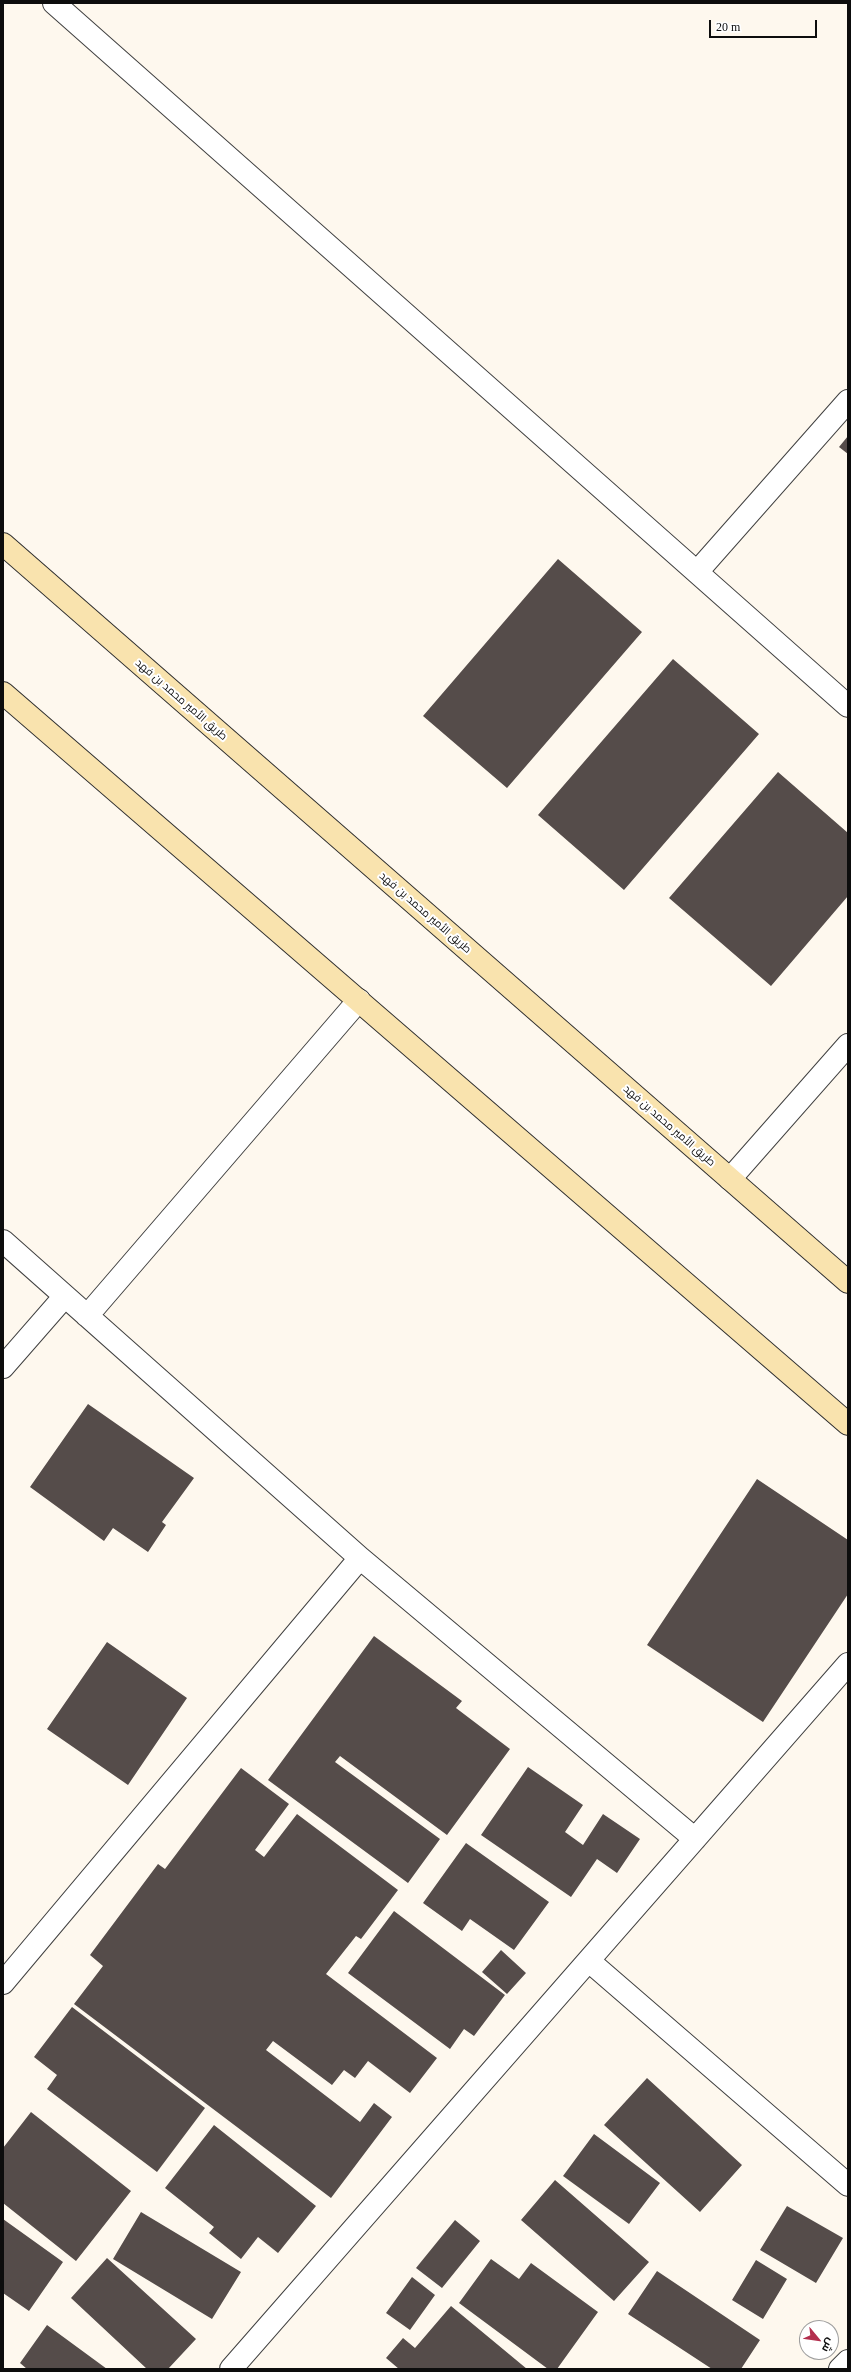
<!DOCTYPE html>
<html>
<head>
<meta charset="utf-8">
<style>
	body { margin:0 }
	#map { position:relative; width:851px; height:2372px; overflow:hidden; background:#fef8ee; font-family:"Times New Roman",Cairo,serif }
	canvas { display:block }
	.frame { position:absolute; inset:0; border:4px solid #0d0d0d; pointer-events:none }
	.north { position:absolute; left:799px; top:2320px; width:40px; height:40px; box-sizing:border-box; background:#fff; border:1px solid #9e9e9e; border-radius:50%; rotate:119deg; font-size:11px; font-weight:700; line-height:16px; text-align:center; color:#0d0d0d }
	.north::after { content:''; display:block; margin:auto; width:14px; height:18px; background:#b32f4e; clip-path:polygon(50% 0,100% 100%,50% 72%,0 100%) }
	.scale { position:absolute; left:709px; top:20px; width:108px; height:18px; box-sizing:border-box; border:2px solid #0d0d0d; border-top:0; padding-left:5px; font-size:12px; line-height:14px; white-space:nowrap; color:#0d0d0d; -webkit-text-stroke:3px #fff; paint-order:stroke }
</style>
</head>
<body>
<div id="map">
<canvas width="851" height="2372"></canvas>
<div class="frame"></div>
<div class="north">ش</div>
<div class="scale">20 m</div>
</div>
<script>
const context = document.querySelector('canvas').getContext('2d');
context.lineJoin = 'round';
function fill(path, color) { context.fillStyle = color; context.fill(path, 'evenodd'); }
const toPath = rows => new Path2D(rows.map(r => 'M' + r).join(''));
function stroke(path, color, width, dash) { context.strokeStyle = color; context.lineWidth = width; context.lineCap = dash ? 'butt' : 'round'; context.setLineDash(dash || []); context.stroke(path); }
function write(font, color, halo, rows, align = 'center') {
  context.font = font + ' "Times New Roman",Cairo,serif'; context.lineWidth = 4; context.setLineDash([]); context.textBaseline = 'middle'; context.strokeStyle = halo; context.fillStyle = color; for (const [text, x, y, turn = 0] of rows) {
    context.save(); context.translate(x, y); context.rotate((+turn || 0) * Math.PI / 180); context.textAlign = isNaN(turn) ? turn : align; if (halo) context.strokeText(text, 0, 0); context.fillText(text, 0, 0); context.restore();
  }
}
fill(toPath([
	[848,436,848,454,839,447],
	[558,559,642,632,507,788,423,716],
	[673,659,759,734,624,890,538,815],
	[778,772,848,833,848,896,771,986,669,898],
	[88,1404,194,1478,162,1522,166,1525,148,1552,113,1528,104,1541,30,1487],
	[757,1479,848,1540,848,1594,763,1722,647,1645],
	[374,1636,462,1701,456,1708,510,1749,447,1835,340,1756,335,1762,440,1839,408,1883,268,1780],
	[107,1642,187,1698,128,1785,47,1729],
	[528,1767,583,1805,565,1832,583,1845,603,1814,640,1839,617,1873,597,1859,571,1897,481,1835],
	[241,1768,289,1804,255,1850,264,1857,297,1814,398,1890,361,1939,356,1936,326,1974,437,2058,410,2093,368,2061,355,2078,344,2070,332,2085,273,2041,266,2050,360,2122,374,2103,392,2117,331,2198,74,2004,103,1966,90,1955,158,1864,165,1869],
	[466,1843,549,1902,514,1950,470,1919,462,1931,423,1903],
	[394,1911,505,1995,474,2036,464,2029,450,2049,348,1973],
	[501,1950,526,1973,507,1994,482,1972],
	[72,2007,205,2108,157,2172,47,2089,57,2075,34,2057],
	[647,2078,742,2165,700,2212,604,2125],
	[31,2112,131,2191,76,2261,3,2203,3,2148],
	[214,2125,316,2206,278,2253,258,2237,241,2259,209,2233,214,2227,165,2188],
	[594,2134,660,2183,629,2224,563,2176],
	[555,2180,649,2262,614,2301,521,2220],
	[787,2206,843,2238,816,2283,760,2250],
	[141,2212,241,2272,212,2319,113,2259],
	[3,2219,63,2262,29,2311,3,2293],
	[455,2220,480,2241,442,2288,416,2268],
	[107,2258,196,2339,168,2369,147,2369,71,2298],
	[491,2259,519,2279,531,2263,598,2312,557,2369,548,2369,459,2303],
	[756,2260,787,2279,763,2319,732,2300],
	[657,2271,760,2340,741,2369,712,2369,628,2314],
	[412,2277,435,2295,410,2330,386,2313],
	[451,2306,527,2369,399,2369,386,2358,403,2338,415,2348],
	[47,2325,107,2369,27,2369,20,2363]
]), '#554c4a');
const street = toPath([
	[54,3,848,706],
	[697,572,848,401],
	[730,1179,848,1045],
	[3,1241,360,1558,695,1839],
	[87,1316,359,1000],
	[3,1367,65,1296],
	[589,1961,848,2185],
	[3,1983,360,1558],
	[231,2369,848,1664],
	[840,2369,848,2361]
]);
const secondary = toPath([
	[3,544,848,1282],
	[3,693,848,1424]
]);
stroke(street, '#404040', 24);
stroke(secondary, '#2f2f2f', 24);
stroke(street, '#fff', 22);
stroke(secondary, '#f9e3ae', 22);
write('11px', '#0d0d0d', '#fff', [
	["طريق الأمير محمد بن فهد",181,700,41],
	["طريق الأمير محمد بن فهد",425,913,41],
	["طريق الأمير محمد بن فهد",669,1126,41]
]);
</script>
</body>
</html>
